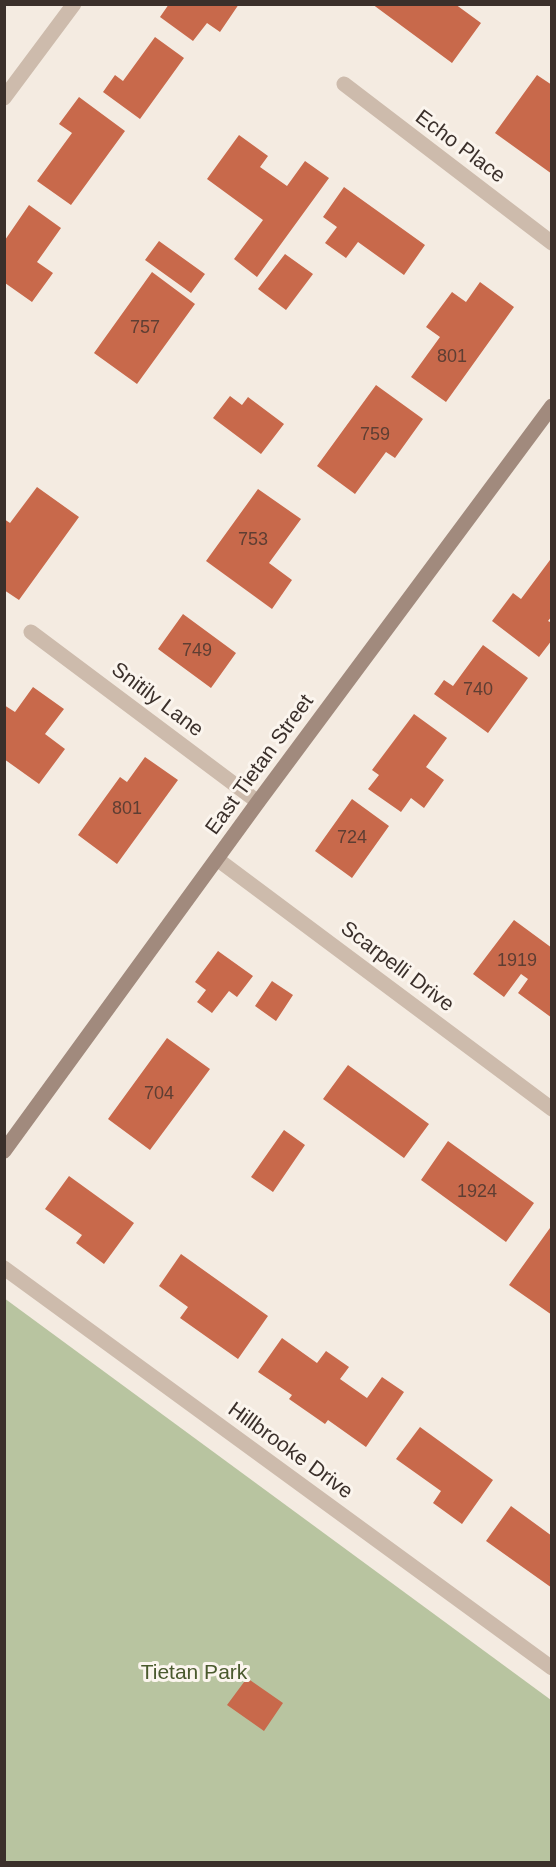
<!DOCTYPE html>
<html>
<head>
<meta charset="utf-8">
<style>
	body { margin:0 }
	#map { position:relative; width:556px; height:1867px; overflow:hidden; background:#f4ebe1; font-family:Helvetica,sans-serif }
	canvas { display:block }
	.frame { position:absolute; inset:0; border:6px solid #3b302b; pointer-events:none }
</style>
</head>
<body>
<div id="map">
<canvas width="556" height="1867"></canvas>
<div class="frame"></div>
</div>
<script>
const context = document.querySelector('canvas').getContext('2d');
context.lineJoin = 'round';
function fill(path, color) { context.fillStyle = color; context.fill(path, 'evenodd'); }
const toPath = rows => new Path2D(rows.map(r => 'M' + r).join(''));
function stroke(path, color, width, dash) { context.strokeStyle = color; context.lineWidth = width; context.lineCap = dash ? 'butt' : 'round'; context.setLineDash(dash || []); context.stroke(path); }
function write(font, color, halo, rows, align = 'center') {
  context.font = font + ' Helvetica,sans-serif'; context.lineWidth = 6; context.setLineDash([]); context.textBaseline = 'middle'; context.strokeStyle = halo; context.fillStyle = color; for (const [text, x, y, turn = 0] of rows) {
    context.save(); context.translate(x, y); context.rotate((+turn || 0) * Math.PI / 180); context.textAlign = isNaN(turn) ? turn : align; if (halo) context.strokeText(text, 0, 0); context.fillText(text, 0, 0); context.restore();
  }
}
fill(toPath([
	[4,1298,551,1700,551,1862,5,1862]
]), '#b8c4a0');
fill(toPath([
	[169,4,239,4,220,32,207,23,193,41,160,17],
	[372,4,455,4,481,23,452,63],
	[155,37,184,58,140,119,103,92,115,75,123,81],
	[537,75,552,85,552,174,495,133],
	[79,97,125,131,71,205,37,181,72,133,59,124],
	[239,135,268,156,260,167,287,186,305,161,329,178,257,277,234,259,263,220,207,179],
	[344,187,425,245,404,275,358,242,346,258,325,243,337,227,323,217],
	[29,205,61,228,37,262,53,273,32,302,5,283,5,240],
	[159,241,205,274,191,293,145,260],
	[285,254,313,274,286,310,258,289],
	[152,272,195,304,137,384,94,353],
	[480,282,514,307,446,402,411,377,440,337,426,327,452,292,466,302],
	[376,385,423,419,395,458,386,452,355,494,317,466],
	[230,396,242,405,248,397,284,424,261,454,213,418],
	[37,487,79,517,19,600,4,590,4,519,10,523],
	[258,489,301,519,269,563,292,580,272,609,206,561],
	[550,560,552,616,548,621,552,623,552,640,539,657,492,621,513,593,521,599],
	[183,614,236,653,211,688,158,649],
	[483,645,528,678,488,733,434,694,444,680,453,686],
	[33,687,64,709,45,734,65,749,39,784,4,759,4,705,15,712],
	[414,714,447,738,426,767,444,780,424,808,411,798,401,812,368,789,379,775,372,770],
	[145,757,178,780,117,864,78,835,120,777,127,782],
	[352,799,389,826,352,878,315,851],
	[514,920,552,948,552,1018,518,993,528,979,521,974,504,997,473,974],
	[218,951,253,976,237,997,229,991,212,1013,197,1002,206,990,195,982],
	[272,981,293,995,276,1021,255,1006],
	[167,1038,210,1069,150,1150,108,1119],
	[348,1065,429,1124,404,1158,323,1099],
	[284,1130,305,1145,273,1192,251,1177],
	[448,1141,534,1203,506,1242,421,1180],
	[69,1176,134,1223,104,1264,76,1243,82,1235,45,1209],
	[550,1228,552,1230,552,1315,509,1285],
	[181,1254,268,1316,238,1359,180,1318,188,1307,159,1286],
	[282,1338,317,1363,326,1351,349,1367,340,1379,367,1398,382,1377,404,1392,366,1447,328,1420,325,1424,289,1399,292,1395,258,1372],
	[420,1427,493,1480,462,1524,433,1503,441,1491,396,1459],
	[511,1506,552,1536,552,1588,486,1541],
	[247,1678,283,1703,264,1731,227,1705]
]), '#c8694b');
stroke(toPath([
	[344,84,552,243],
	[4,98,74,4],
	[31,632,258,802],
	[217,859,552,1109],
	[4,1268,552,1668]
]), '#cdbbac', 15);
stroke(toPath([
	[4,1151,258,802,552,406]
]), '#a18a7d', 15);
write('18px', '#5e3e33', null, [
	["757",145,328],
	["801",452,357],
	["759",375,435],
	["753",253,540],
	["749",197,651],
	["740",478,690],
	["801",127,809],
	["724",352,838],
	["1919",517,961],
	["704",159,1094],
	["1924",477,1192]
]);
write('21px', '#3b302b', '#fbf5ee', [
	["Echo Place",460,147,37],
	["Snitily Lane",157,700,37],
	["East Tietan Street",260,765,-54],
	["Scarpelli Drive",397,967,37],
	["Hillbrooke Drive",290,1451,36]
]);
write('21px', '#4a5a2e', '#fbf5ee', [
	["Tietan Park",194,1673]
]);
</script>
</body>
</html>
